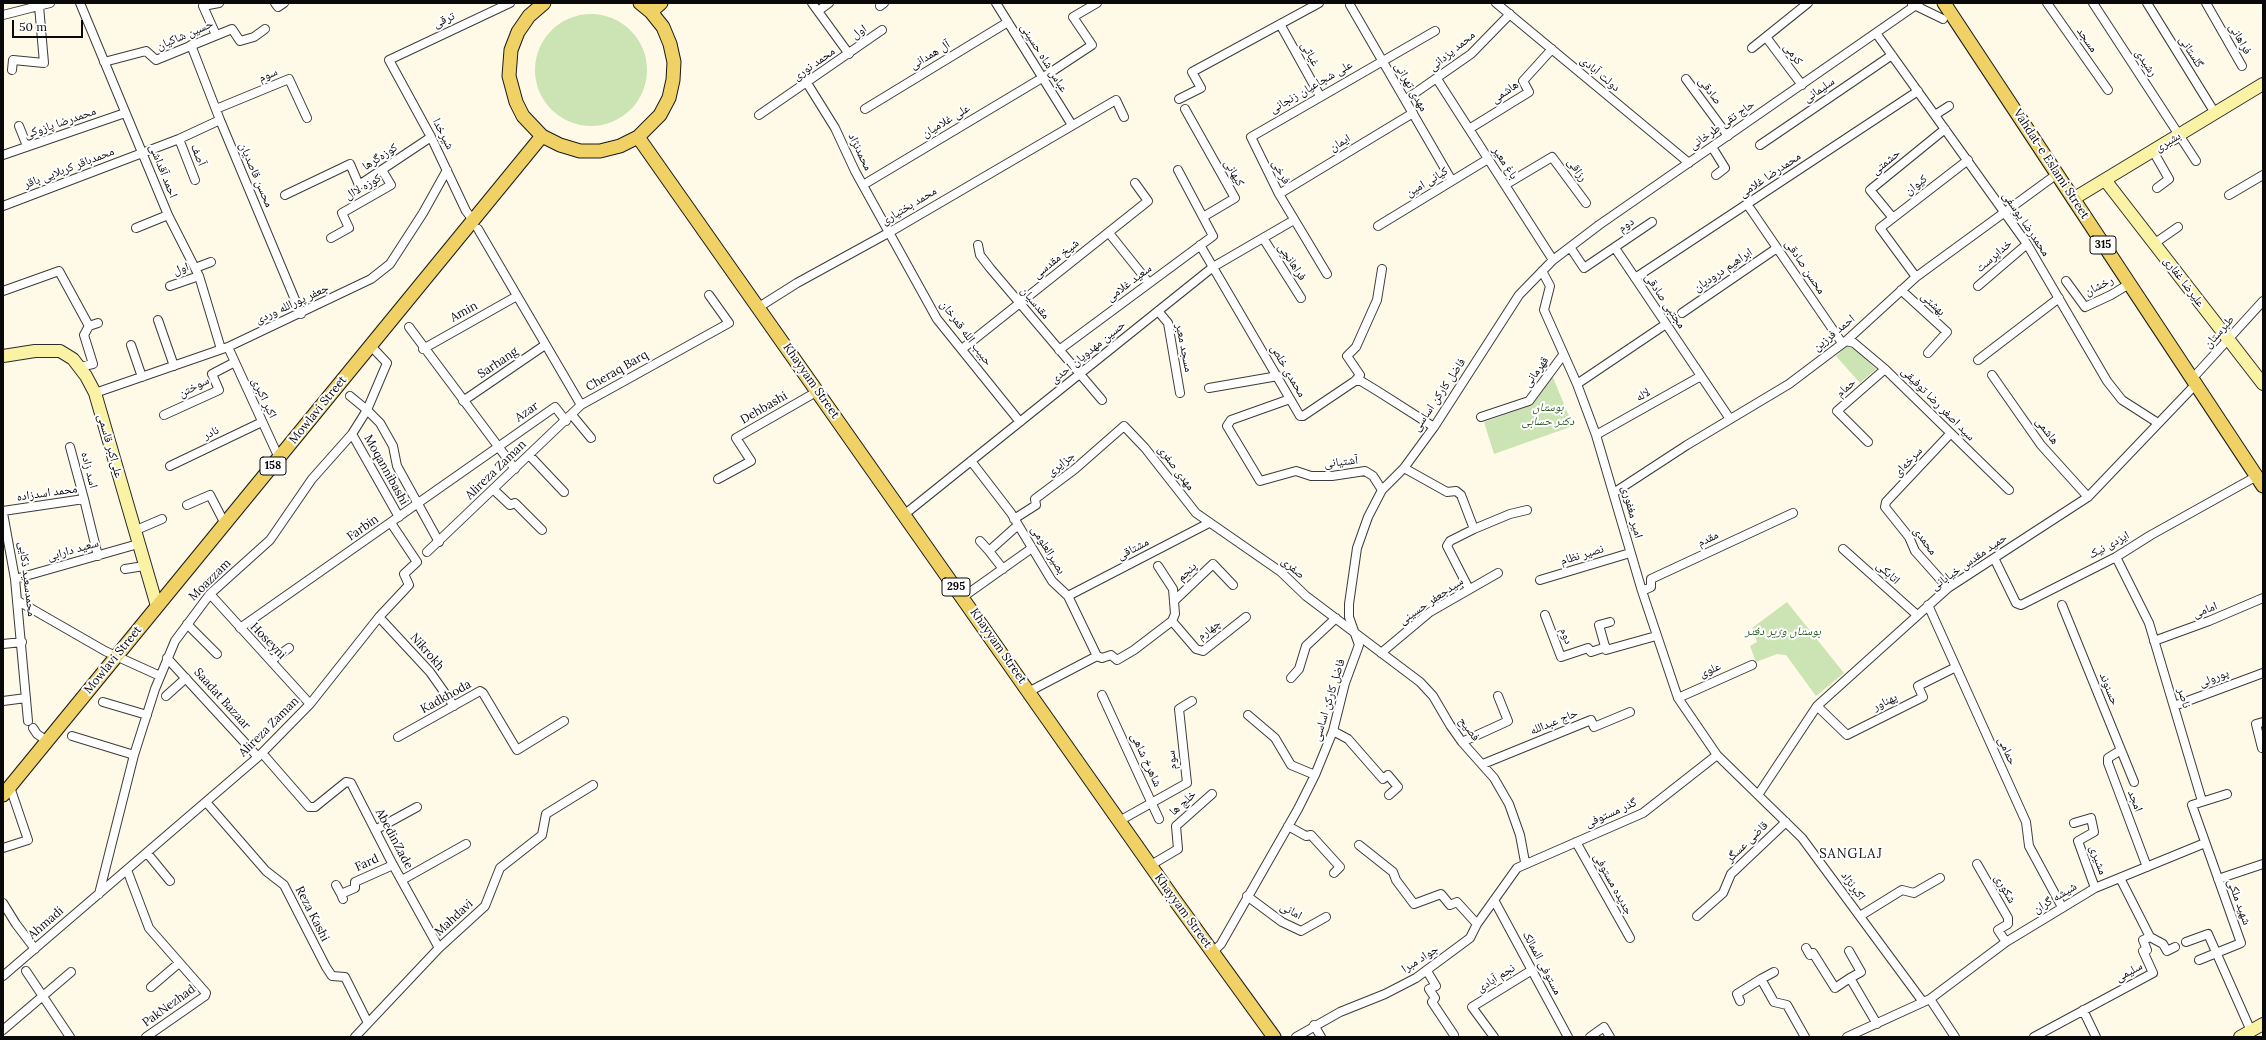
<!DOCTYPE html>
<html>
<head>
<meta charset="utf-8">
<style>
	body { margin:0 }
	#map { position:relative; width:2266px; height:1040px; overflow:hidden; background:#fefae7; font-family:Lora,serif }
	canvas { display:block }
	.frame { position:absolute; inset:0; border:4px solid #090909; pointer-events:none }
	.scale { position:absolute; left:12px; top:20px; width:71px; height:18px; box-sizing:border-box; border:2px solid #090909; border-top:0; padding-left:5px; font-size:12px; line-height:14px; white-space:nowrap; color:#090909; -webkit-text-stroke:3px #fff; paint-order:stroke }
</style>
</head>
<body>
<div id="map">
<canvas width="2266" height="1040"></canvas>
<div class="frame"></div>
<div class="scale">50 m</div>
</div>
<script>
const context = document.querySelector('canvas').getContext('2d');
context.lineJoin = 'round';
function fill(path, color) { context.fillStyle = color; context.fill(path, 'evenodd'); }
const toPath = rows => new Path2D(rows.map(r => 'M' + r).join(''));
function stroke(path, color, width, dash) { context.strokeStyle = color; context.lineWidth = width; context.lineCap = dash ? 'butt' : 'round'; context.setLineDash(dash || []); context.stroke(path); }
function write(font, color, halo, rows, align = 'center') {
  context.font = font + ' Lora,"Noto Naskh Arabic",serif'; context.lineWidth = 4; context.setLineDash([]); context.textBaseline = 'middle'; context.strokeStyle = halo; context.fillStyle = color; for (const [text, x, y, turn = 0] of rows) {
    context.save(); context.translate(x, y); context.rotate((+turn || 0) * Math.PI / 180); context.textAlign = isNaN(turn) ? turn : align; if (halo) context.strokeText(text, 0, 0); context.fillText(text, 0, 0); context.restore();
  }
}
fill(toPath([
	'535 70a56 56 0 1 1 112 0a56 56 0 1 1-112 0Z',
	[1847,346,1856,350,1876,369,1860,383,1836,356],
	[1552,375,1573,426,1494,454,1484,422,1532,405],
	[1787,602,1844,673,1816,696,1786,655,1777,654,1756,662,1750,646,1757,642,1752,628]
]), '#cce4b4');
const street = toPath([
	[80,3,168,215,199,276,221,349],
	[275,3,278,7,284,3],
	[812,3,849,54],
	[996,3,1072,125],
	[1496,3,1689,163],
	[2047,3,2108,90],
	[2093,3,2196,161],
	[2147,3,2215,113],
	[2206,3,2242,66],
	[1912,4,1943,19],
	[1350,5,1452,181],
	[880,6,884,3],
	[818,11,829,3],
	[3,15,50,3],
	[1280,24,1320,96],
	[1876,33,2027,244,2107,381,2122,400,2158,423],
	[216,35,203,6,219,3],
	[1766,37,1802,85],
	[191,45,220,120,301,314],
	[1752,48,1808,3],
	[104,62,146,51,156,60,232,29,240,41,254,37,265,29],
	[12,70,13,60,44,63,39,6],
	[1437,79,1553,260],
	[1686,79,1728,136],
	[807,83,835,128,855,171,937,319,1020,422],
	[1179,99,1201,88,1192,72,1319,3],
	[1405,100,1471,54,1510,14],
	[216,109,289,79,307,118],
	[865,109,1008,22],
	[1185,109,1235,198,1203,217],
	[759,115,882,30],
	[1935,115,1949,106],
	[19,126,27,146],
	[1469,129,1529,92,1523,81,1552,49],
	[179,139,195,180],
	[1760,145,1892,55],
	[1712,147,1725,168,1716,175],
	[2153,151,2169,179,2157,188],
	[3,155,125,113],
	[863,185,1042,78,1092,45,1073,17,1097,3],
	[1505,185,1552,157,1586,203],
	[1279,194,1413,113],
	[285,195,350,164,359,185,431,137],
	[2229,195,2263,175],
	[1747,204,1842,343],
	[3,206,179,139,220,120],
	[1893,218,1870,190,1945,129],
	[473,220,466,211,431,137,389,60,510,3],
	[1378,226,1488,159],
	[136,228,168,215],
	[478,229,581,405,729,323,709,295],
	[1109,233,1149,283],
	[331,238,349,228,342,213,391,185,382,170],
	[1263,238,1301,298],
	[2155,243,2178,227],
	[978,245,980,255,990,268,1102,400],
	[1200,245,1300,416,1303,416,1355,381,1360,375,1347,356,1356,347,1377,300,1382,269],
	[1570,247,1584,268,1652,222],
	[1615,248,1730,419],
	[195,268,211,262],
	[1542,271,1550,286,1544,310,1577,384,1596,435,1642,591,1678,698,1717,755,1802,838,1923,1002],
	[1327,274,1279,194,1251,137,1435,31],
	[1916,277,1880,228,1968,160],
	[1635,278,1918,91],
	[2066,281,2085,307,2111,295,2129,284],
	[170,286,199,276],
	[1978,286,2027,244],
	[1901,290,1947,332,1928,353],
	[3,291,59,271,89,326,84,335,93,364,79,367],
	[759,307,797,283,890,232,1116,100,1124,117],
	[1158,311,1168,323,1180,393],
	[1682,313,1777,248],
	[158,320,174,366],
	[89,326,98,323],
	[409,327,515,469],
	[1846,341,1854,343,1885,369,2009,490],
	[131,345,142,377],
	[228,347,279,458],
	[423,349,517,296],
	[962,349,1148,201,1135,183],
	[1059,350,1213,236,1178,170],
	[1978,360,2059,298],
	[1992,375,2041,445,2088,497],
	[2192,379,2263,301],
	[1355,381,1361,381,1379,392,1434,427],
	[1577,384,1666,324],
	[1209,388,1278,376],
	[95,393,228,347,371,279,390,264,423,213,447,170],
	[350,396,367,410,380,423,393,446,397,466,439,542],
	[1290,399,1231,420,1227,426,1260,481,1296,471,1311,476,1332,476,1365,471,1373,476,1382,490],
	[463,401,545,345],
	[164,415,219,390,212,374,235,362],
	[572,415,591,438],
	[1481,417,1529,401,1563,355],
	[352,434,399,517],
	[1596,435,1701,376],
	[1868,442,1837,411,1885,369],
	[70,447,84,499],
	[529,455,564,492],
	[971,461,1011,513,1052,581,1068,596,1097,656],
	[170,466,262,422],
	[1404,468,1447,492,1456,491,1461,495,1474,529,1450,541,1447,546,1469,589],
	[718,479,751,461,736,438,818,391],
	[493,489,510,505,515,503,542,530],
	[1615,492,1687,445,1789,384,1846,341,1916,277,2057,174],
	[187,505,210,495,225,524],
	[3,511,84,499,98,556],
	[3,513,15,579,28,721],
	[905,514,1213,267,1294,220],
	[1014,519,1036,505,1035,499,1075,469,1124,426,1145,448,1196,513,1281,572,1306,596,1420,682,1433,696,1450,725,1462,742,1494,778,1509,804,1520,835,1525,862],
	[1474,529,1510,514,1527,510],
	[134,531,162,519],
	[980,541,989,551],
	[1843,549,1917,615],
	[427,552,581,405],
	[2116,557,2149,623,2202,801],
	[1994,558,2016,603,2021,605,2116,557,2151,535,2257,476],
	[125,569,144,566],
	[1003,569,989,551,1018,525],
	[15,579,138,544],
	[1540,580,1630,553],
	[1948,588,1915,551,1909,537,1885,507,1886,502,1950,434],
	[1642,591,1651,587,1651,579,1793,513],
	[210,594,310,704],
	[1068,596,1209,523],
	[963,597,1032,548],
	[18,601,105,651,160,676],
	[1174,601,1213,564,1233,585],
	[1928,605,2026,822,2029,846,2062,907],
	[2062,605,2134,782],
	[1545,615,1561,657,1588,648,1591,652,1606,647],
	[379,617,430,672,454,706],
	[1172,621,1196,649,1203,651,1246,617],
	[1610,622,1599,625,1606,650,1656,636],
	[187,624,217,654],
	[240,628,555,407,566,421],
	[2154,641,2209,621,2263,598],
	[3,644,22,642],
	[1381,653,1430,612,1498,573],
	[167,658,258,757],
	[272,660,289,648],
	[1291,678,1299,669,1306,646,1336,618],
	[1030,691,1097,656,1102,658,1111,655,1117,660,1134,650,1172,621,1175,614,1173,589,1158,566],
	[1102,695,1159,819],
	[166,696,186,678],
	[1678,698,1752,665],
	[3,701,26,698],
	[103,702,147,715],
	[1817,706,1847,735,1923,697,1918,686,1956,667],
	[2174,706,2263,673],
	[1248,715,1275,738,1291,765,1315,775],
	[33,728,37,734,47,741],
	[1333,731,1348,739,1383,779,1388,775,1398,787,1389,795],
	[72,736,134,755],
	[398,737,480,691,483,693,517,750,564,721],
	[1462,742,1508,721,1498,696],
	[2262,748,2256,724,2263,722],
	[2121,750,2108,758,2108,763,2147,867],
	[262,753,309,807,315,807,346,782,351,783,393,865,439,948],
	[1483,764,1591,720,1594,727,1630,712],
	[1758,795,1817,706,1948,588,2088,497,2196,384],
	[206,802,266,871,284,885,326,967,332,976,345,977,368,1023],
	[1121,820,1187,783,1179,709,1192,701],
	[2074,823,2091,818,2094,832,2078,841,2095,888],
	[1288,826,1306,836,1311,835,1340,867,1334,873],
	[375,830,417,807],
	[1576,842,1630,938],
	[1359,845,1393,872,1396,880,1414,904,1441,894,1450,905,1457,902,1477,924],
	[3,848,28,840,10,787],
	[147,853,170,881],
	[1977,864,2008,918,2008,924,1998,930,2006,942],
	[1151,865,1178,849,1176,826,1212,794],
	[127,870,149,928,206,993,205,996,146,1037],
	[2120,878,2150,937],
	[2218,879,2263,864],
	[402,880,466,844],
	[336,885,341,894],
	[99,894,134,755,155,689,175,641,210,594,270,540,312,479,352,434,367,410,387,363,370,345],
	[1247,896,1282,922,1301,931,1326,917],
	[343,899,341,894,355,888,355,882,393,865],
	[1494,900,1568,1037],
	[3,903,16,924,35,949],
	[1697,916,1723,893,1731,874,1786,822],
	[1860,916,1902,890,1914,893,1940,878],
	[2150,937,2163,944,2167,951,2175,947],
	[2186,942,2208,934,2251,1031],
	[1806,948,1810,955,1813,953,1835,988,1850,978,1877,1024],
	[1849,951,1861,972,1850,978],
	[1213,952,1221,944,1298,809,1315,775,1333,731,1345,683,1359,645,1349,617,1349,604,1357,548,1368,517,1382,490,1404,468,1434,427,1519,295,1553,260,1599,225,1919,3],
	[2199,960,2241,943,2192,805,2227,794],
	[26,971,70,1037],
	[1427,971,1436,986,1429,989,1435,998,1432,1002,1454,1035],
	[3,976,258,757,310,704,379,617,409,585,404,574,417,562,391,523],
	[1761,979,1774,972],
	[151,987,179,963],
	[1930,999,1955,1037],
	[1740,1001,1737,994,1761,979,1774,1002,1787,1005,1805,1037],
	[2083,1010,2096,1037],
	[1314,1025,1321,1037],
	[3,1030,71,972],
	[355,1037,439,948,485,906,500,868,542,835,546,814,593,785],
	[1296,1037,1340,1012,1385,994,1416,978,1470,938,1477,924,1517,868,1643,813,1717,755],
	[1494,1037,1472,1007,1532,970],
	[1590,1037,1604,1027,1610,1037],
	[1847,1037,1930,999,2006,942,2095,888,2205,843],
	[2034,1037,2153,973,2143,951,2147,950,2143,940,2150,937]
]);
const secondary = toPath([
	[2105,180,2263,384],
	[2073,199,2263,84],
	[3,356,35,351,60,351,73,359,86,376,95,393,157,606],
	[2240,1037,2263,1024]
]);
const primary = toPath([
	[544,3,529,16,518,32,511,50,509,76,516,102,523,116,542,136,560,145,580,151,600,151,620,146,638,137,660,115,669,98,673,80,674,62,670,44,663,27,651,12,640,3],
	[1944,3,2263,486],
	[651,12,661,3],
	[638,137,1174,899,1274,1037],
	[3,795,542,136]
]);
stroke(street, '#3c3c3c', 10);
stroke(secondary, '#2b2b2b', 14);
stroke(primary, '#1a1a1a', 15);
stroke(street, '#fff', 8);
stroke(secondary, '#faf3a6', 12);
stroke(primary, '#f0d165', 13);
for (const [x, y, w] of [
	[2103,245,26],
	[273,466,26],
	[956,587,28]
]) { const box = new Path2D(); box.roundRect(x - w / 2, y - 9, w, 18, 3); context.fillStyle = '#fff'; context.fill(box); stroke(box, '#090909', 1); }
write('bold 11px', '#090909', null, [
	["315",2103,245],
	["158",273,466],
	["295",956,587]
]);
write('12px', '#090909', '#fff', [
	["ترقی",444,20,-25],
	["اول",859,32,-35],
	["حسین شاکیان",185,35,-23],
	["فراهانی",2240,39,60],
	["مسجد",2087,40,55],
	["محمد یزدانی",1452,51,-39],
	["گلستانی",2191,52,58],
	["غیاثی",1310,54,61],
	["کرمی",1793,54,53],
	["آل همدانی",930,55,-31],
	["عباس شاه حسینی",1044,58,58],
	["رشیدی",2146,63,57],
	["محمد نوری",814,64,-35],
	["دولت آبادی",1600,74,40],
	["سوم",268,75,-23],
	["علی شجاعیان زنجانی",1311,87,-30],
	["مهدی تهرانی",1411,87,60],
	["سلیمانی",1819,90,-34],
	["صادقی",1710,91,53],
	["هاشمی",1505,92,-35],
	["علی غلامیان",946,121,-31],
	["محمدرضا پازوکی",60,123,-19],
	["حاج تقی طرخانی",1722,125,-35],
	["شیرخدا",443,134,63],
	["بشیری",2168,142,-31],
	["ایمان",1340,143,-31],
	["محمدنژاد",860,152,64],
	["آصف",198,155,68],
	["کوزه‌گرها",380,157,-33],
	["حشمتی",1886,162,-39],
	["باغ معیر",1505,163,57],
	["Vahdat-e Eslami Street",2051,164,57],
	["محمدباقر کربلایی باقر",69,168,-21],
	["رزاقی",1577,170,55],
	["احمد آقداشی",163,171,68],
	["فرخی",1281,172,62],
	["کیهانی",1234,173,61],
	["محسن قاصدیان",256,175,67],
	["محمدرضا غلامی",1770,175,-34],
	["کیانی امین",1427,182,-31],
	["کیوان",1916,185,-38],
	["کوزه لاال",363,187,-30],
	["محمد بختیاری",909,206,-31],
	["محمدرضا یوسفی",2026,224,56],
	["دوم",1626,225,-35],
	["خداپرست",1994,256,-41],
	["شیخ مقدسی",1056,259,-39],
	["فراهانچی",1292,262,57],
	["محسن صادقی",1805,267,56],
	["اول",181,269,-19],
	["ابراهیم درودیان",1723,270,-34],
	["علیرضا غفاری",2184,282,53],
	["سعید غلامی",1129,283,-37],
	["رخشان",2099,286,-26],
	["مجتبی صادقی",1665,301,56],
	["مقدسیان",1035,303,50],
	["جعفر پورالله وردی",292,304,-25],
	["بهشتی",1933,304,43],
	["Amin",464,312,-29],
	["طبرستان",2219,332,-48],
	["حبیب الله قمرخان",966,333,53],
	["احمد فرزین",1834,333,-39],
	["مسجد معبر",1184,348,79],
	["حسین مهدویان احدی",1088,352,-39],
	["Sarhang",498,363,-34],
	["Cheraq Barq",617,371,-30],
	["محمدی خلص",1288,371,60],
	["قهرمانی",1536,372,-54],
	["Khayyam Street",811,381,55],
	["سوختن",194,387,-27],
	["حمام",1846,388,-41],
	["فاضل کارکن اساسی",1439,395,-56],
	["لاله",1643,395,-29],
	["اکبر اکبری",264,398,65],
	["سید اصغر رضا توفیقی",1938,404,45],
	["Dehbashi",764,408,-30],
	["Mowlavi Street",318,410,-51],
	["Azar",527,412,-35],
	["هاشمی",2047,431,53],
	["نادر",211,433,-26],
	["علی‌اکبر قاسمی",110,446,74],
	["آشتیانی",1341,462,-6],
	["سرخه‌ای",1908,462,-47],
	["جزایری",1061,464,-38],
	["مهدی صفری",1176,468,53],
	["اسد زاده",89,470,76],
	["Moqannibashi",386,470,61],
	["Alireza Zaman",496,470,-44],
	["محمد اسدزاده",47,493,-8],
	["امیر مغفوری",1632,512,75],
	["Farbin",363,528,-35],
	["مقدم",1708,539,-26],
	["محمدی",1925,541,54],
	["ایزدی نیک",2109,545,-29],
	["مشتاقی",1133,549,-27],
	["سعید دارابی",73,550,-16],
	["بصیرالعلومی",1048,550,58],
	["نصیر نظام",1582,555,-17],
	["حمید مقدس خیابانی",1969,562,-35],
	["صفری",1293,568,41],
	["پنجم",1187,572,-44],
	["اتابکی",1888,573,43],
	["محمدسعید ذکایی",27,579,83],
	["Moazzam",210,580,-45],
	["سیدجعفر حسینی",1431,601,-34],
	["امامی",2205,610,-21],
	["چهارم",1209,630,-37],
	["دوم",1566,636,69],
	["Hoseyni",268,641,46],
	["Khayyam Street",998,646,55],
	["Nikrokh",427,652,49],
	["Mowlavi Street",113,660,-51],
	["علوی",1710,670,-23],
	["پورولی",2214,678,-21],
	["حسنوند",2109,689,68],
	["Kadkhoda",446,697,-29],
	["ناصر",2184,698,73],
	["Saadat Bazaar",222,699,48],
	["فاضل کارکن اساسی",1329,700,-73],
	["پهناور",1885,702,-26],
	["حاج عبدالله",1554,722,-22],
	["Alireza Zaman",269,727,-45],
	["فصیح",1469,729,53],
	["حمامی",2007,751,66],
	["شاهرخ شاهی",1146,760,65],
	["سوم",1172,760,-97],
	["امجد",2135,801,69],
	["خلج ها",1183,803,-42],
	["گذر مستوفی",1611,813,-24],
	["AbedinZade",394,839,62],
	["قاضی عسگر",1747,842,-44],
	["مشیری",2098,860,70],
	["Fard",367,863,-24],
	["جدیده مستوفی",1613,884,61],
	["اکبرنژاد",1853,886,54],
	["شکوری",2005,889,60],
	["شیشه گران",2055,898,-31],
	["شهید ملکی",2239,902,70],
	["Khayyam Street",1183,911,54],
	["امانی",1291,911,29],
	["Reza Kashi",312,914,63],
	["Mahdavi",454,918,-43],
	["Ahmadi",46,923,-41],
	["جواد مبرا",1420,959,-33],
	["مستوفی الممالک",1542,963,62],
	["سلیمی",2129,972,-28],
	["نجم آبادی",1496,978,-32],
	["PakNezhad",169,1006,-36]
]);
write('italic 12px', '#2a5b1f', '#fff', [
	["بوستان",1548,408],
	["دکتر حسابی",1548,422],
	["بوستان وزیر دفتر",1783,632]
]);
context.letterSpacing = '1px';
write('13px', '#090909', '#fff', [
	["SANGLAJ",1851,854]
]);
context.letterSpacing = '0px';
</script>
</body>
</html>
